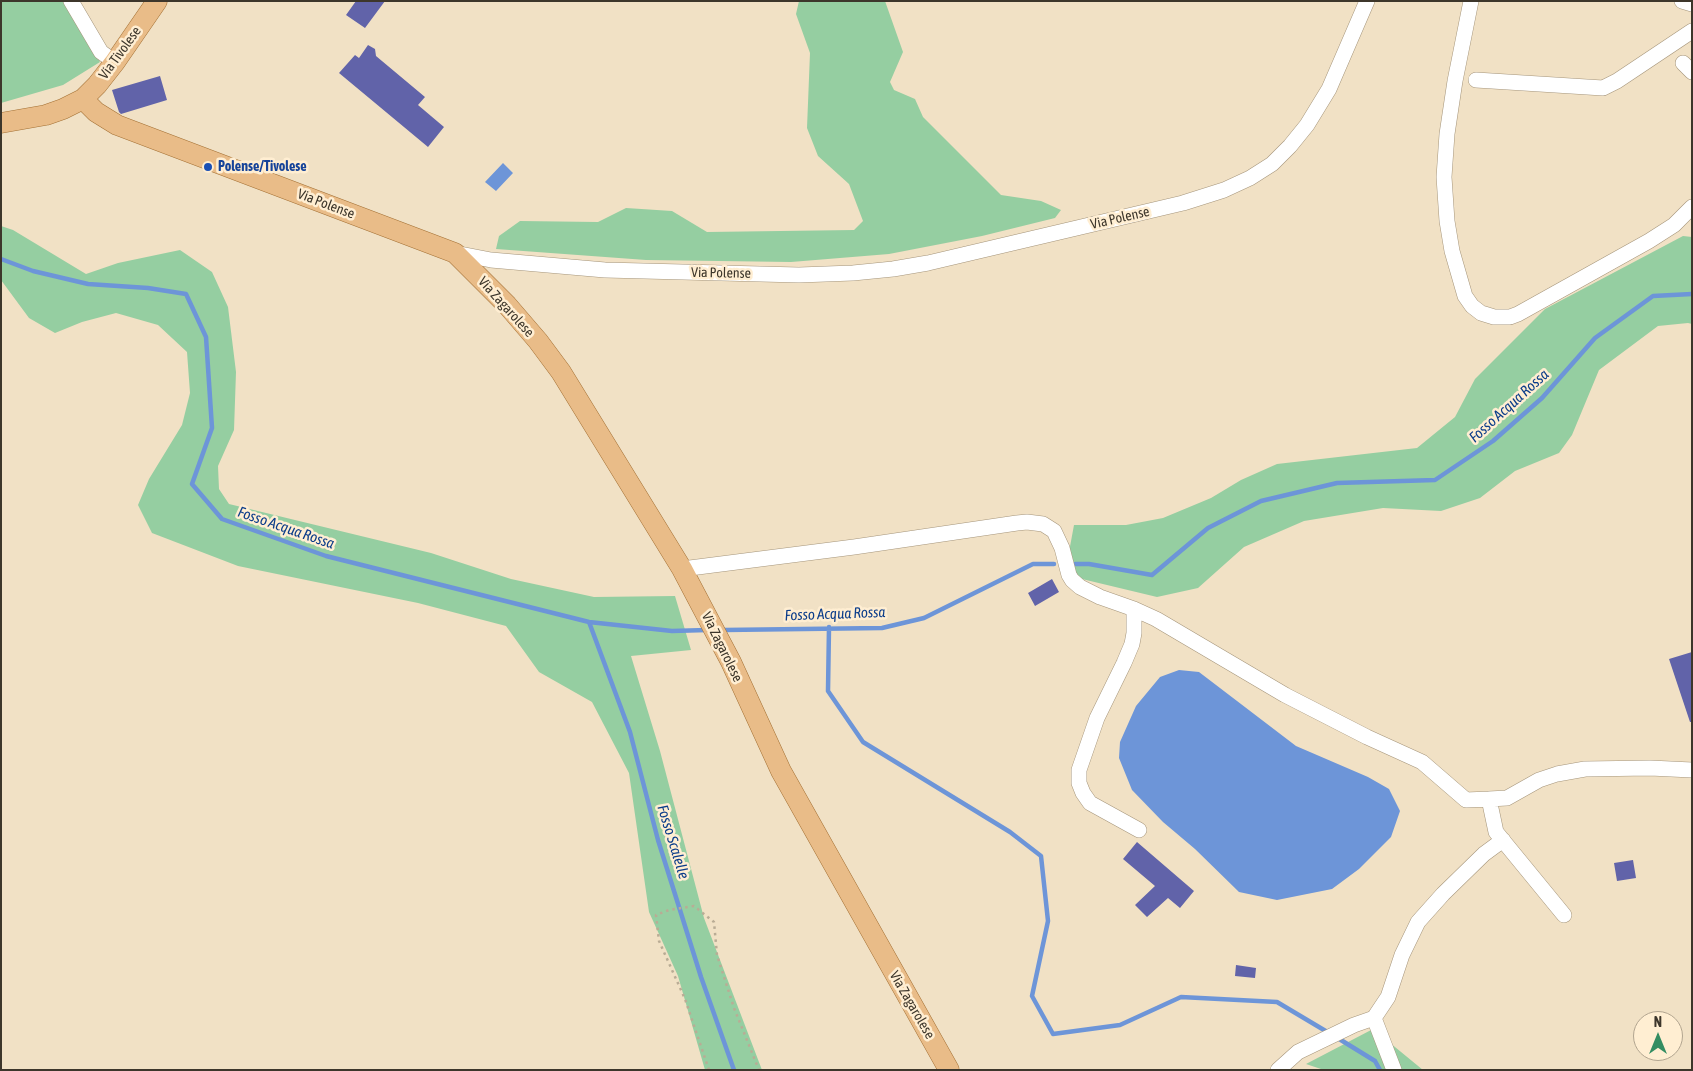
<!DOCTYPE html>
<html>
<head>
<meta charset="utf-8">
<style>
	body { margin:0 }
	#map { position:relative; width:1693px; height:1071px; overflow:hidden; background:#f1e1c5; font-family:"Asap Condensed",sans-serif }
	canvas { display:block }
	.frame { position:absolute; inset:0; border:2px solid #3d362b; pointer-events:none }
	.north { position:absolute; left:1633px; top:1011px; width:50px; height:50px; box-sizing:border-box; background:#ffeed2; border:1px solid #b1a48f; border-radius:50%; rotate:0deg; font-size:14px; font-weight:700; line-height:20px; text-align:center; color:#3d362b }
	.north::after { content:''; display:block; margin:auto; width:18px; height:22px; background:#348d62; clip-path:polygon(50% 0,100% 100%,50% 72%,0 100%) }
</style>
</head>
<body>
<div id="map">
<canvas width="1693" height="1071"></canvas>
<div class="frame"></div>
<div class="north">N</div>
</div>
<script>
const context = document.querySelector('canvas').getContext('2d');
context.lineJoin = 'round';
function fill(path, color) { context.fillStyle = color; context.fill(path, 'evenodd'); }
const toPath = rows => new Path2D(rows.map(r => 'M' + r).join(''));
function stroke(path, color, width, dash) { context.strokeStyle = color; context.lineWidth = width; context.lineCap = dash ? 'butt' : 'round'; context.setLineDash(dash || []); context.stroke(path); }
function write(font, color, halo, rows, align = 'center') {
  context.font = font + ' "Asap Condensed",sans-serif'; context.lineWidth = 5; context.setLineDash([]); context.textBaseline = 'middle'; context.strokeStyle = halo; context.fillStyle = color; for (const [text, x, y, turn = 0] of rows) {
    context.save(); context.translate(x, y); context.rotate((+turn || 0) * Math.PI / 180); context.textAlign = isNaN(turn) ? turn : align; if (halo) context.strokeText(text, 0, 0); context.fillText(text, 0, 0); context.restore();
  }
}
fill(toPath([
	[1,1,66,1,100,62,63,85,1,103],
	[799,1,885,1,903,52,890,82,894,90,915,99,923,117,1001,195,1041,201,1061,210,1055,218,982,236,889,254,791,262,646,260,496,249,499,236,520,221,598,222,626,208,672,211,707,232,854,230,863,221,849,184,818,156,807,128,810,53,796,14],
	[1,226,13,230,86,274,118,263,180,250,212,272,228,307,236,372,234,430,218,466,219,489,229,504,431,553,511,579,594,597,675,596,691,650,631,656,660,751,704,918,762,1070,705,1070,678,976,649,912,629,773,592,702,539,672,506,626,418,603,238,566,152,533,138,505,149,479,182,425,190,393,187,352,158,325,116,313,82,322,55,333,29,318,1,280],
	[1683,236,1692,237,1692,324,1688,323,1658,326,1599,370,1572,435,1559,453,1515,471,1480,498,1441,511,1383,508,1304,521,1244,547,1198,588,1157,597,1082,579,1072,571,1069,552,1074,525,1126,525,1163,518,1211,498,1241,480,1277,464,1417,448,1455,417,1475,379,1545,309],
	[1373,1029,1423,1070,1324,1070,1306,1064]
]), '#95cea1');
fill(toPath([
	[503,163,513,173,496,191,485,182],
	[1179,670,1199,672,1296,746,1368,777,1389,789,1400,811,1391,837,1359,869,1332,889,1277,900,1239,892,1195,849,1163,822,1132,790,1119,758,1120,742,1136,706,1160,677]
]), '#6d95d8');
stroke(toPath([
	[1,259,33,271,88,284,148,288,186,294,206,337,212,428,192,484,222,519,326,556,589,622,672,631,707,630],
	[1075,564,1089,564,1152,575,1208,528,1261,501,1337,483,1435,480,1493,441,1542,398,1595,338,1653,296,1692,294],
	[589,622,630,732,658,840,701,977,734,1070],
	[829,627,828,691,863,742,1010,832,1041,856,1048,921,1032,996,1053,1034,1120,1025,1181,997,1277,1002,1329,1033],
	[724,630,882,628,924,618,1033,564,1054,564],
	[1336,1037,1375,1061,1380,1070]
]), '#6d95d8', 4.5);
fill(toPath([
	[356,1,385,1,365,28,346,15],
	[368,45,375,49,376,56,425,97,418,105,444,127,428,147,339,73,355,55,359,58],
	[160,76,167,100,121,114,119,112,112,90],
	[1052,579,1059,592,1035,606,1028,593],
	[1692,652,1692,722,1690,722,1669,659],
	[1137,842,1194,891,1180,908,1168,898,1147,917,1135,905,1155,886,1123,859],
	[1633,860,1636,878,1617,881,1614,863],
	[1236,965,1256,968,1255,978,1235,976]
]), '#6163a9');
const minor = toPath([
	[71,1,101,52,115,62],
	[1471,1,1455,81,1447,134,1444,177,1447,221,1452,251,1465,296,1472,306,1481,313,1494,317,1510,317,1518,314,1649,241,1674,225,1692,207],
	[1682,1,1692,4],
	[1683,63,1692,72],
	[1476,80,1603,88,1617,81,1692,31],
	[455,253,491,260,605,270,799,275,853,273,893,269,928,263,1183,203,1224,190,1250,178,1272,164,1290,146,1307,125,1329,89,1367,1],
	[682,569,854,547,1017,523,1027,522,1043,524,1054,531,1062,548,1069,575,1072,580,1080,587,1100,597,1134,609,1156,619,1285,695,1367,737,1422,762,1466,800,1489,799,1496,832,1564,915],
	[1134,609,1134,633,1132,644,1124,663,1097,718,1079,770,1079,783,1083,793,1090,803,1139,830],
	[1489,799,1507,798,1539,780,1557,774,1585,769,1650,768,1692,770],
	[1374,1018,1394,1070],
	[1278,1070,1298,1052,1354,1025,1374,1018,1388,997,1402,955,1418,922,1443,894,1484,854,1503,840]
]);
const major = toPath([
	[83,99,96,112,117,125,455,253,507,305,538,341,561,372,682,569,731,662,781,771,949,1070],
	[1,123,46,115,63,109,83,99,97,85,115,62,157,1]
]);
stroke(minor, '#a5957b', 16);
stroke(major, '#a37034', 21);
stroke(toPath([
	[709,1070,685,999,659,941,656,915,669,910,694,906,714,922,717,955,734,1008,759,1070]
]), '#b9ac95', 2.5, [2.5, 4]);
stroke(minor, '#fff', 15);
stroke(major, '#e9bc88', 20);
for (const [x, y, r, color] of [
	[208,167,5,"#1a4fb4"]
]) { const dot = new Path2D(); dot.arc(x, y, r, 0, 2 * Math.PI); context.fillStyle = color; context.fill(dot); stroke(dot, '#ffeed2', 2); }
write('14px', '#3d362b', '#ffeed2', [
	["Via Tivolese",120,53,-54],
	["Via Polense",326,204,21],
	["Via Polense",1120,218,-13],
	["Via Polense",721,273,1],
	["Via Zagarolese",506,307,48],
	["Via Zagarolese",722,647,64],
	["Via Zagarolese",912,1005,60]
]);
write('bold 14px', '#164399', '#ffeed2', [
	["Polense/Tivolese",218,167]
], 'left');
write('italic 15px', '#0c3d8a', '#ffeed2', [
	["Fosso Acqua Rossa",1509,406,-42],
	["Fosso Acqua Rossa",286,528,19],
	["Fosso Acqua Rossa",835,614,-2],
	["Fosso Scalelle",673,842,73]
]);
</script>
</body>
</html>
